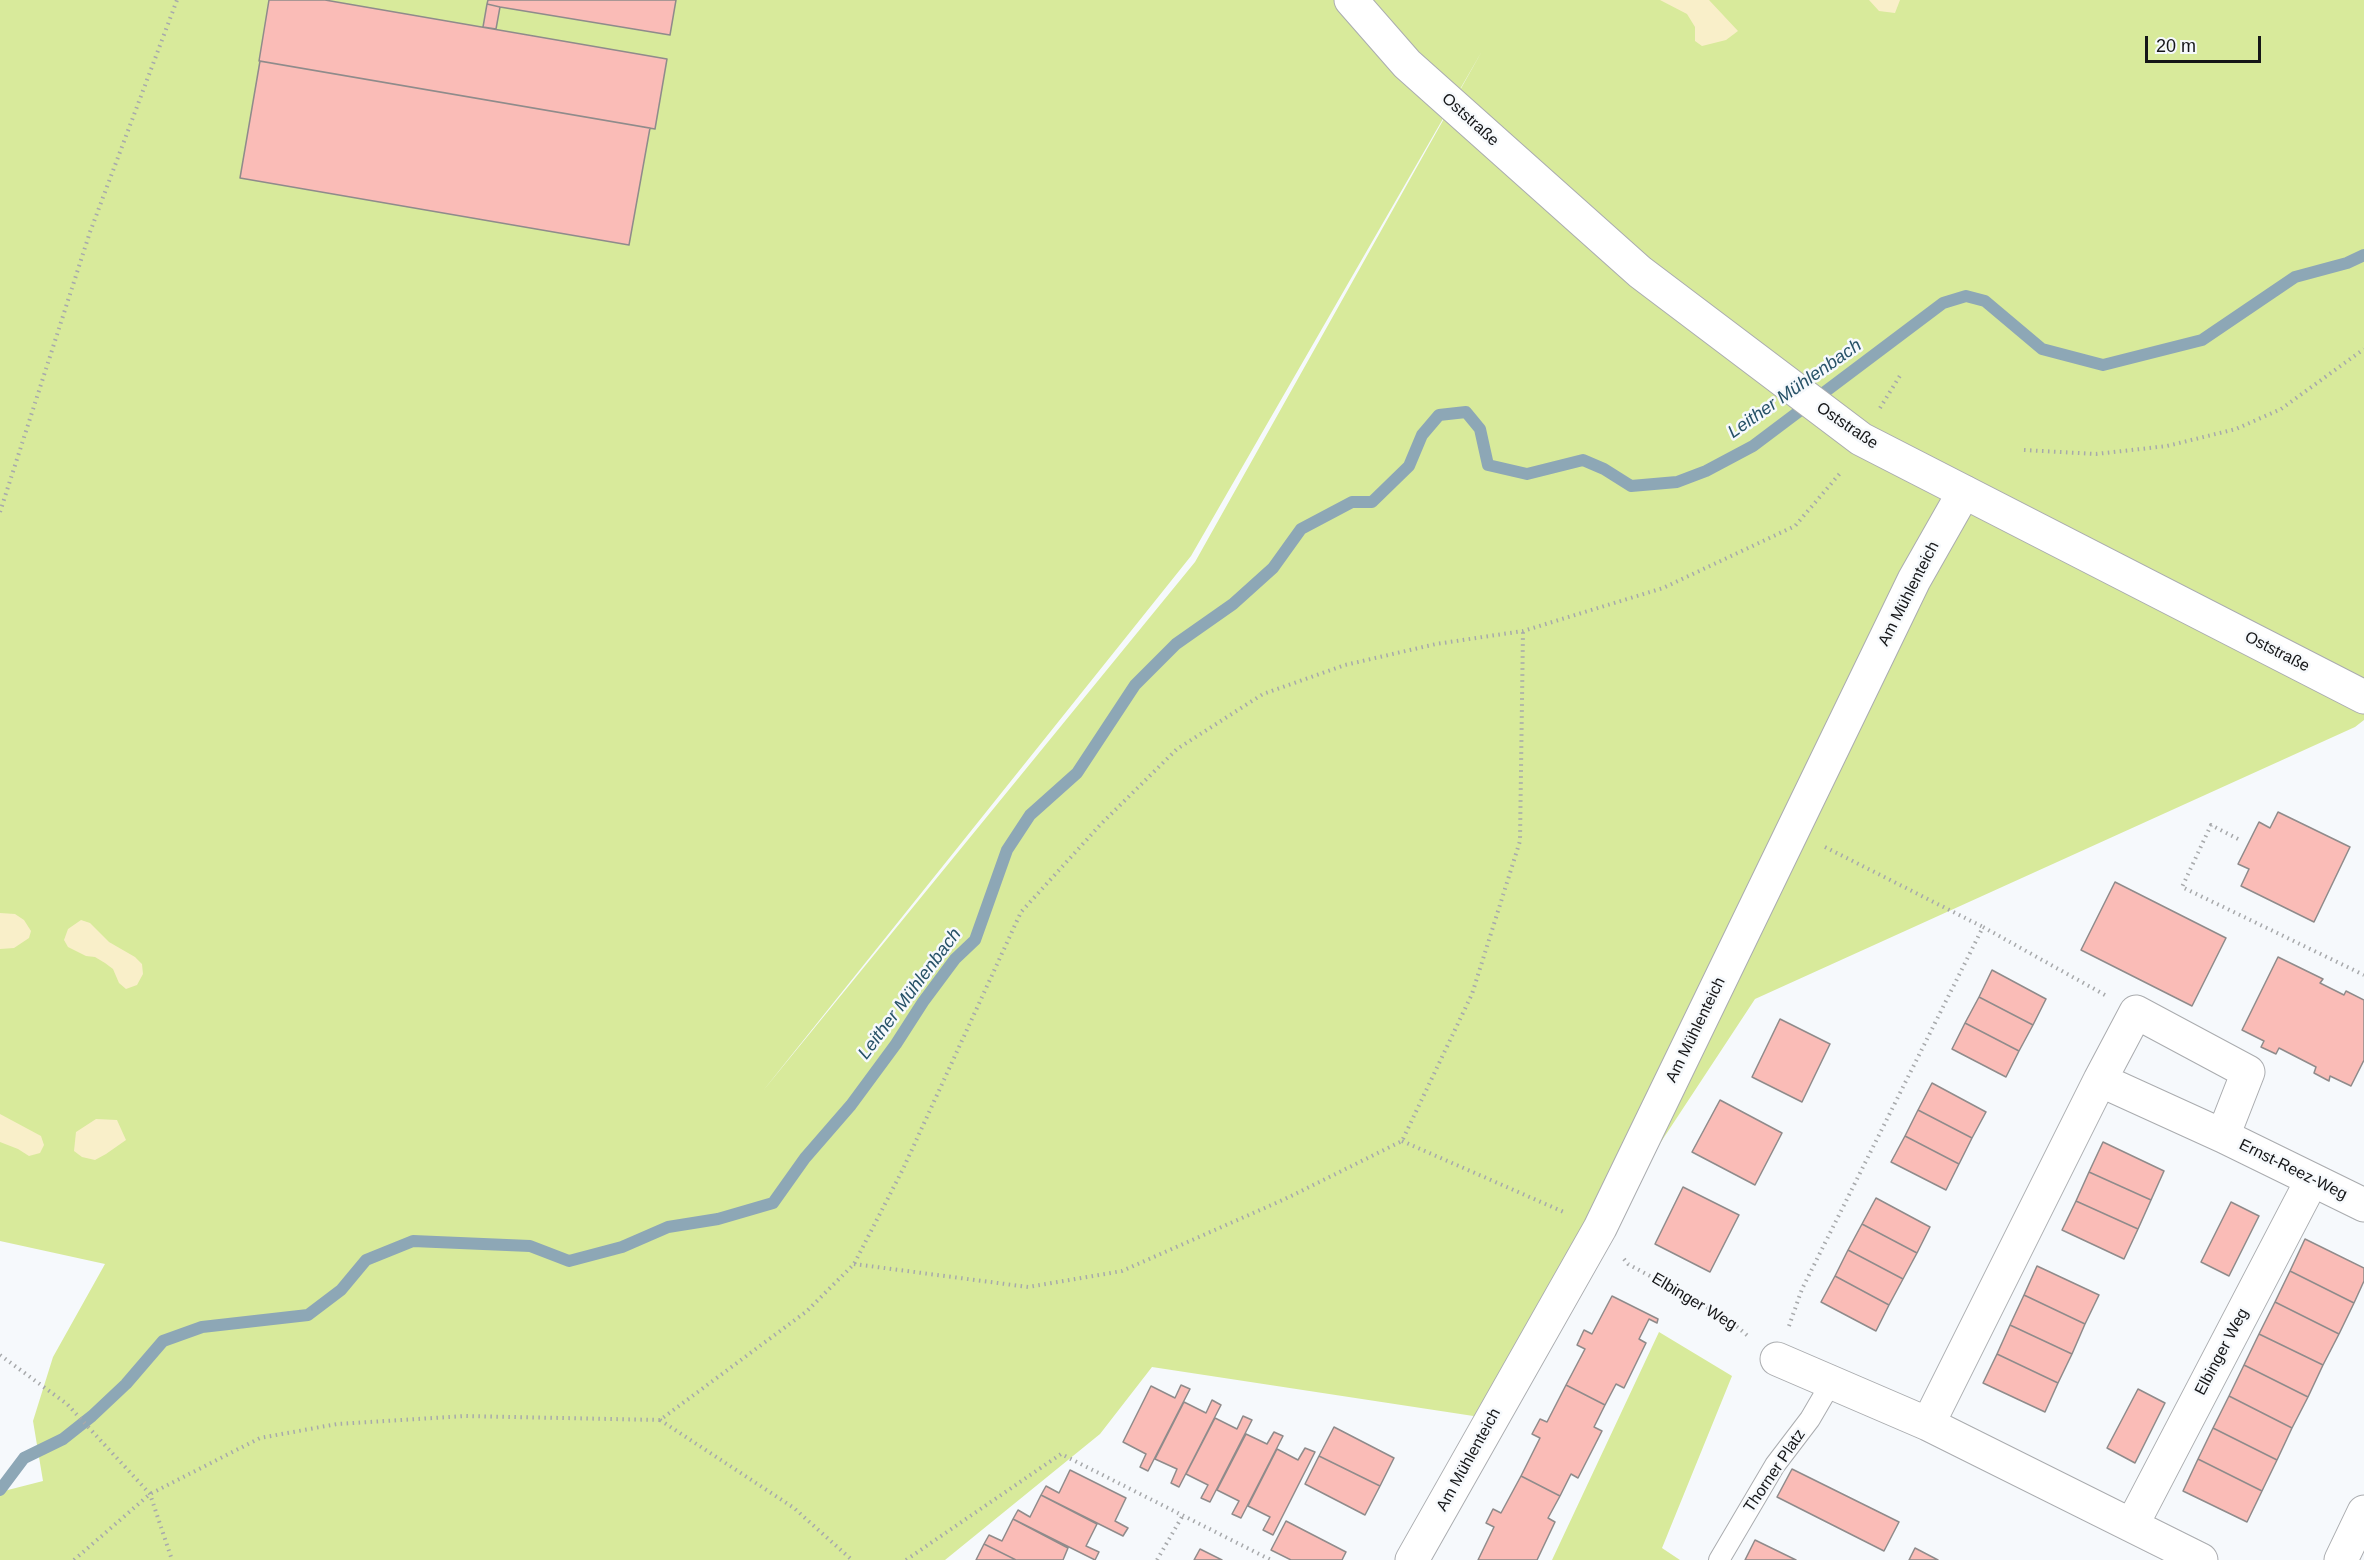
<!DOCTYPE html>
<html>
<head>
<meta charset="utf-8">
<style>
	body { margin:0 }
	#map { position:relative; width:2364px; height:1560px; overflow:hidden; background:#f6f9fc; font-family:Helvetica,sans-serif }
	canvas { display:block }
	.scale { position:absolute; left:2145px; top:36px; width:116px; height:27px; box-sizing:border-box; border:3px solid #151618; border-top:0; padding-left:8px; font-size:18px; line-height:21px; white-space:nowrap; color:#151618; -webkit-text-stroke:4px #f6f9fc; paint-order:stroke }
</style>
</head>
<body>
<div id="map">
<canvas width="2364" height="1560"></canvas>
<div class="scale">20 m</div>
</div>
<script>
const context = document.querySelector('canvas').getContext('2d');
context.lineJoin = 'round';
function fill(path, color) { context.fillStyle = color; context.fill(path, 'evenodd'); }
const toPath = rows => new Path2D(rows.map(r => 'M' + r).join(''));
function stroke(path, color, width, dash) { context.strokeStyle = color; context.lineWidth = width; context.lineCap = dash ? 'butt' : 'round'; context.setLineDash(dash || []); context.stroke(path); }
function write(font, color, halo, rows, align = 'center') {
  context.font = font + ' Helvetica,sans-serif'; context.lineWidth = 5; context.setLineDash([]); context.textBaseline = 'middle'; context.strokeStyle = halo; context.fillStyle = color; for (const [text, x, y, turn = 0] of rows) {
    context.save(); context.translate(x, y); context.rotate((+turn || 0) * Math.PI / 180); context.textAlign = isNaN(turn) ? turn : align; if (halo) context.strokeText(text, 0, 0); context.fillText(text, 0, 0); context.restore();
  }
}
fill(toPath([
	[0,0,2364,0,2364,720,2355,727,1755,999,1480,1417,1152,1367,1100,1434,945,1560,0,1560,0,1492,43,1481,33,1421,53,1357,105,1264,0,1241],
	[1482,51,1195,562,762,1092,1191,556],
	[1659,1332,1732,1376,1662,1548,1680,1560,1552,1560]
]), '#d8ea9b');
fill(toPath([
	[1660,0,1709,0,1738,31,1726,40,1702,46,1695,41,1695,27,1687,14],
	[1869,0,1900,0,1895,13,1879,11],
	[0,913,15,914,24,920,31,931,29,938,14,948,0,949],
	[81,920,90,923,109,942,135,957,142,964,143,974,137,985,126,989,119,983,113,969,105,963,95,957,86,956,68,947,64,940,68,929],
	[0,1114,41,1136,44,1145,40,1153,29,1156,18,1149,0,1142],
	[96,1119,117,1120,126,1140,106,1154,95,1160,82,1157,74,1151,76,1132]
]), '#f9efc9');
stroke(toPath([
	[0,1490,24,1458,63,1439,92,1416,126,1384,163,1341,202,1327,308,1315,341,1290,366,1260,413,1241,530,1246,569,1261,622,1247,668,1227,718,1219,773,1203,805,1158,851,1105,896,1044,923,1002,955,959,975,940,1007,850,1030,815,1077,773,1135,685,1176,644,1233,604,1273,568,1301,529,1352,502,1372,502,1409,466,1422,435,1439,415,1466,412,1480,429,1488,465,1527,474,1583,460,1604,469,1631,486,1677,482,1706,471,1753,446,1943,303,1966,296,1985,301,2042,349,2103,365,2202,340,2295,277,2347,263,2364,255]
]), '#8da7b6', 12);
const building = toPath([
	[269,0,325,0,667,59,655,129,259,61,269,0],
	[488,0,676,0,670,35,500,7,487,4,488,0],
	[487,4,500,7,496,29,483,27,487,4],
	[260,61,650,128,629,245,240,178,260,61],
	[2278,812,2350,847,2314,922,2241,886,2249,869,2238,864,2259,822,2270,828,2278,812],
	[2115,882,2226,938,2192,1006,2081,950,2115,882],
	[2278,957,2323,979,2320,983,2344,995,2346,991,2364,1000,2364,1060,2351,1086,2330,1076,2329,1081,2314,1073,2316,1067,2279,1048,2276,1054,2261,1047,2264,1041,2242,1030,2278,957],
	[1992,970,2046,999,2033,1025,1979,997,1992,970],
	[1979,997,2033,1025,2019,1051,1965,1023,1979,997],
	[1780,1019,1830,1044,1802,1102,1752,1077,1780,1019],
	[1965,1023,2019,1051,2006,1077,1952,1049,1965,1023],
	[1932,1083,1986,1112,1972,1138,1918,1110,1932,1083],
	[1720,1100,1782,1133,1755,1185,1692,1152,1720,1100],
	[1918,1110,1972,1138,1959,1164,1905,1136,1918,1110],
	[1905,1136,1959,1164,1946,1190,1891,1162,1905,1136],
	[2103,1142,2164,1171,2151,1200,2089,1172,2103,1142],
	[2089,1172,2151,1200,2138,1229,2076,1201,2089,1172],
	[1683,1187,1739,1215,1710,1272,1655,1244,1683,1187],
	[1876,1198,1930,1227,1917,1253,1862,1224,1876,1198],
	[2076,1201,2138,1229,2124,1259,2062,1230,2076,1201],
	[2231,1202,2259,1216,2229,1276,2201,1262,2231,1202],
	[1862,1224,1917,1253,1903,1279,1848,1250,1862,1224],
	[2305,1239,2364,1268,2364,1281,2354,1303,2290,1271,2305,1239],
	[1848,1250,1903,1279,1889,1305,1835,1276,1848,1250],
	[2037,1266,2099,1295,2085,1324,2024,1295,2037,1266],
	[2290,1271,2354,1303,2339,1334,2275,1302,2290,1271],
	[1835,1276,1889,1305,1876,1331,1821,1302,1835,1276],
	[2024,1295,2085,1324,2072,1354,2010,1325,2024,1295],
	[1612,1296,1658,1319,1657,1323,1649,1319,1639,1339,1646,1343,1624,1388,1616,1384,1605,1405,1566,1385,1585,1349,1577,1345,1584,1330,1592,1334,1612,1296],
	[2275,1302,2339,1334,2323,1365,2259,1334,2275,1302],
	[2010,1325,2072,1354,2058,1383,1997,1354,2010,1325],
	[2259,1334,2323,1365,2308,1397,2244,1365,2259,1334],
	[1997,1354,2058,1383,2045,1412,1983,1383,1997,1354],
	[2244,1365,2308,1397,2292,1428,2229,1396,2244,1365],
	[1181,1385,1190,1389,1148,1471,1140,1467,1146,1454,1123,1442,1151,1386,1175,1398,1181,1385],
	[1566,1385,1605,1405,1594,1427,1602,1431,1578,1478,1571,1474,1560,1496,1521,1476,1540,1438,1532,1434,1540,1419,1547,1422,1566,1385],
	[2138,1389,2165,1403,2135,1463,2107,1448,2138,1389],
	[2229,1396,2292,1428,2277,1460,2213,1428,2229,1396],
	[1212,1400,1221,1405,1179,1487,1171,1483,1177,1469,1155,1459,1184,1402,1206,1413,1212,1400],
	[1243,1416,1252,1420,1210,1502,1201,1498,1208,1485,1186,1474,1215,1418,1237,1429,1243,1416],
	[1334,1427,1394,1458,1380,1486,1319,1456,1334,1427],
	[2213,1428,2277,1460,2262,1491,2198,1459,2213,1428],
	[1274,1432,1283,1436,1241,1518,1232,1514,1239,1501,1217,1490,1246,1434,1267,1444,1274,1432],
	[1305,1448,1315,1452,1273,1535,1263,1530,1270,1517,1248,1506,1277,1449,1298,1460,1305,1448],
	[1319,1456,1380,1486,1365,1515,1305,1484,1319,1456],
	[2198,1459,2262,1491,2247,1522,2183,1491,2198,1459],
	[1792,1469,1899,1522,1884,1551,1777,1497,1792,1469],
	[1070,1470,1126,1498,1115,1521,1128,1528,1123,1536,1041,1495,1046,1486,1059,1493,1070,1470],
	[1521,1476,1560,1496,1548,1518,1555,1522,1537,1560,1478,1560,1494,1527,1486,1523,1493,1509,1501,1513,1521,1476],
	[1041,1495,1097,1524,1086,1546,1099,1552,1095,1560,1013,1519,1018,1510,1030,1517,1041,1495],
	[1013,1519,1068,1548,1063,1560,1016,1560,984,1544,989,1535,1002,1541,1013,1519],
	[1286,1521,1346,1552,1342,1560,1291,1560,1271,1550,1286,1521],
	[1755,1540,1796,1560,1745,1560,1755,1540],
	[984,1544,1016,1560,976,1560,984,1544],
	[1915,1548,1938,1560,1909,1560,1915,1548],
	[1200,1549,1222,1560,1194,1560,1200,1549]
]);
fill(building, '#fabcb7');
stroke(building, '#8f8b8b', 1.5);
const service = toPath([
	[1719,1560,1775,1465,1810,1419,1831,1383]
]);
const minor = toPath([
	[2223,1136,2248,1072,2136,1012,2100,1080,2223,1136,2364,1205],
	[1777,1359,1928,1424,2201,1560],
	[1928,1424,2100,1080],
	[2132,1525,2312,1180],
	[1412,1560,1600,1228,1914,580,1964,492],
	[2341,1560,2364,1512]
]);
const tertiary = toPath([
	[1351,0,1407,64,1640,272,1861,439,2364,697]
]);
stroke(service, '#aaacaf', 22);
stroke(minor, '#aaacaf', 35);
stroke(tertiary, '#aaacaf', 35);
stroke(toPath([
	[1880,408,1901,374],
	[2024,450,2096,454,2167,446,2236,429,2281,409,2364,349],
	[0,512,90,232,177,0],
	[2238,839,2211,825,2182,887,2364,975],
	[1825,847,1983,927],
	[1402,1141,1566,1213],
	[1624,1259,1628,1264,1728,1319,1749,1337],
	[854,1264,1028,1287,1122,1271,1285,1199,1402,1141,1472,994,1520,841,1523,631],
	[1789,1326,1802,1289,1983,927,2105,995],
	[0,1355,67,1404,150,1494,172,1560],
	[660,1420,794,1508,852,1560],
	[74,1560,150,1494,260,1438,337,1424,465,1416,660,1420,807,1311,854,1264,903,1169,1021,912,1101,824,1177,749,1263,694,1345,665,1436,644,1523,631,1663,588,1795,526,1842,471],
	[906,1560,1061,1454,1271,1560],
	[1157,1560,1183,1515]
]), '#a7a9ab', 4, [1.5, 4.5]);
stroke(service, '#fff', 20);
stroke(minor, '#fff', 33);
stroke(tertiary, '#fff', 33);
write('16px', '#151618', '#f6f9fc', [
	["Oststraße",1470,120,42],
	["Oststraße",1847,426,34],
	["Am Mühlenteich",1909,594,-63],
	["Oststraße",2277,652,27],
	["Am Mühlenteich",1696,1030,-64],
	["Ernst-Reez-Weg",2293,1170,26],
	["Elbinger Weg",1694,1302,31],
	["Elbinger Weg",2222,1352,-62],
	["Am Mühlenteich",1469,1460,-61],
	["Thorner Platz",1775,1471,-56]
]);
write('italic 18px', '#265167', '#f6f9fc', [
	["Leither Mühlenbach",1795,389,-35],
	["Leither Mühlenbach",910,994,-53]
]);
</script>
</body>
</html>
